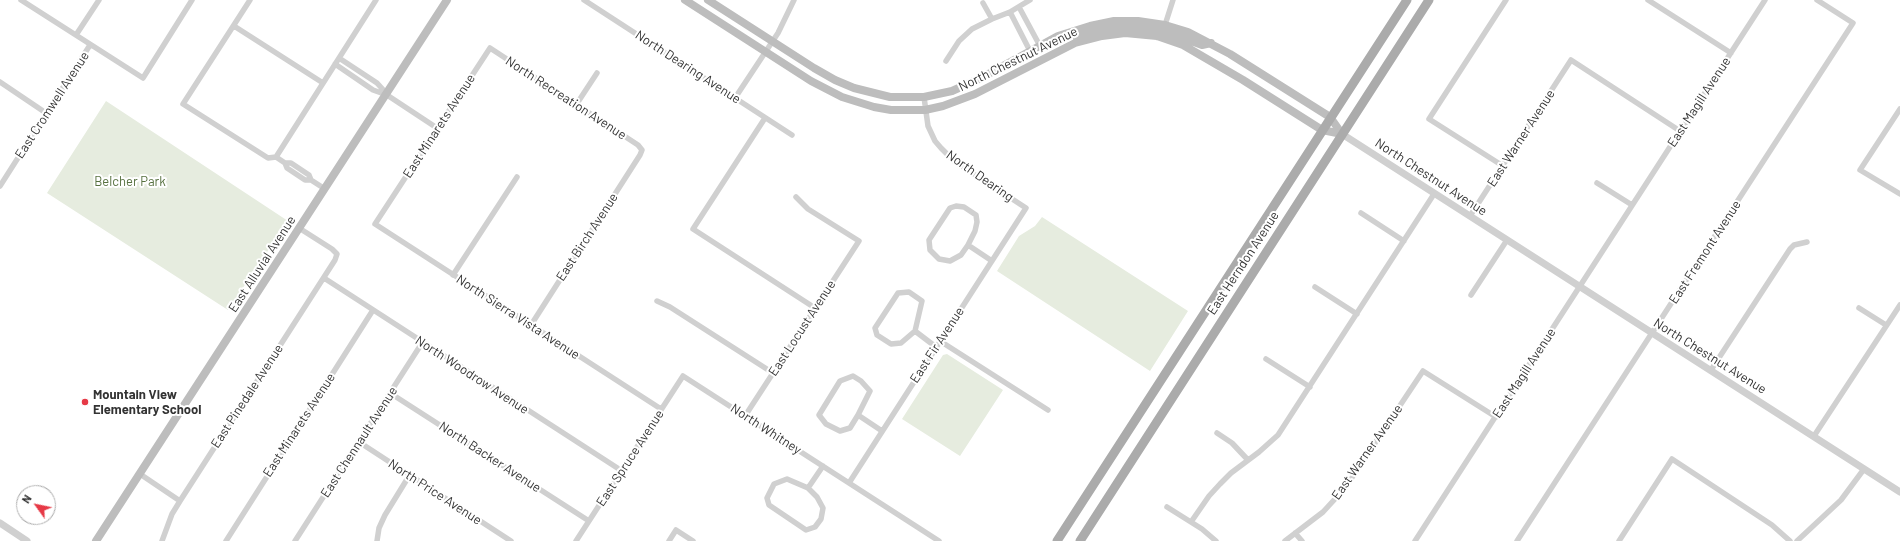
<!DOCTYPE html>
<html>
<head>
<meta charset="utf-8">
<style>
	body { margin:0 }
	#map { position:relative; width:1900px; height:541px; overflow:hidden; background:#fff; font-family:Barlow,sans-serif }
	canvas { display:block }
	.north { position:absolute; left:16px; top:485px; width:40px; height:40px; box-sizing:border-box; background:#fff; border:1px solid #adadad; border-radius:50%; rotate:303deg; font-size:11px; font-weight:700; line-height:16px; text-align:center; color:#333 }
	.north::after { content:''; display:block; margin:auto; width:14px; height:18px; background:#e63946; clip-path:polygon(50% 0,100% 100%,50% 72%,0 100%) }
</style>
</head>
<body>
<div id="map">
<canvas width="1900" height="541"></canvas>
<div class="north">N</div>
</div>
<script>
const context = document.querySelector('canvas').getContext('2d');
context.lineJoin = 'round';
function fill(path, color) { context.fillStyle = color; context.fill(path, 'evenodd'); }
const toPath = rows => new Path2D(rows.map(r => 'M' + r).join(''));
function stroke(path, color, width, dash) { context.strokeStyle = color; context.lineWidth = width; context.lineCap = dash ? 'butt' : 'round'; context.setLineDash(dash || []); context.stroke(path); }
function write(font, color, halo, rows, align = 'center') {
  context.font = font + ' Barlow,sans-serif'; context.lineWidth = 4; context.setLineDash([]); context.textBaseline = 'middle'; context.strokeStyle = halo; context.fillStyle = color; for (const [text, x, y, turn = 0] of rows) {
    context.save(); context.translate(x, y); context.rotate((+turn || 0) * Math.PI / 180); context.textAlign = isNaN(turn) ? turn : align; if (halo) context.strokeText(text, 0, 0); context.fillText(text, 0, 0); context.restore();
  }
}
fill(toPath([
	[106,101,288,221,228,310,47,193],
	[1042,217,1188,311,1150,371,997,271,1019,236,1035,226],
	[947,354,1003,390,960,456,902,419,943,355]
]), '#e6ecdf');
stroke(toPath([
	[21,0,143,78,192,0],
	[250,0,183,104,268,158,276,157,376,0],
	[584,0,792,135],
	[1648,0,1731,53],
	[983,3,992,19],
	[1019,7,1040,46],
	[1010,12,1030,51],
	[1165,25,1173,0],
	[234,26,323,83],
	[76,35,99,0],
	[339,58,377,83,387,94],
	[946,61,959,41,972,29,992,19,1010,12,1030,0],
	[335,64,373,90,387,95,437,128],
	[0,82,46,113],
	[735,98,778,33,794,0],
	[576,105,597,73],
	[1900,109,1860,170,1900,194],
	[765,118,693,229,815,308],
	[276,157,285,163,291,163,309,175,311,180,325,189],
	[285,163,287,168,305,180,311,180],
	[1503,166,1429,119,1506,0],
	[1597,183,1632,205],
	[0,186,90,45],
	[1361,213,1404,241],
	[1470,216,1571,60,1680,131],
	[968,245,975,231,977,222,976,215,964,207,956,206,950,208,929,240,930,250,939,259,950,261,961,255,968,245,992,261],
	[453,275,517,177],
	[324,278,622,471],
	[1315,287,1357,314],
	[1471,295,1507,240],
	[657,301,670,307,773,373],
	[1859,308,1886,325],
	[531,325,640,155,642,150,638,145,490,48,375,224,661,409],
	[915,331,922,301,909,292,898,293,875,328,877,335,891,344,901,343,915,331,936,347],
	[940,341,1048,410],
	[1266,359,1310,387],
	[1711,370,1790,249,1794,245,1807,242],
	[390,393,589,521],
	[858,415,870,391,861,381,853,376,840,381,819,415,826,424,840,431,850,428,858,415,882,431],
	[745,416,859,241,808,209,796,197],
	[1217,433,1232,443,1248,460],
	[1814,436,1900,305],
	[359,442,511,541],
	[140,474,180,501],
	[849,483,1026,208,954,161,941,148,935,141,928,126,924,97],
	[808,488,817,497,823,508,821,519,815,527,806,530,769,505,767,498,774,484,787,479,808,488,823,466],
	[1167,507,1202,529,1216,541],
	[1191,522,1209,496,1220,484,1231,473,1259,452,1278,435,1434,194],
	[1295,533,1302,541],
	[162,541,172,514,180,501,335,260,337,254,332,249,299,228],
	[226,541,373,310],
	[295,541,422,343],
	[377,541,379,528,385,515,409,476],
	[576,541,683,376,939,541],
	[669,541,676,530,693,541],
	[1285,541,1323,512,1345,488,1423,371,1496,417],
	[1415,541,1765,0],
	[1517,541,1853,23,1817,0],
	[1619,541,1672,459,1772,525,1790,541],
	[1797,541,1841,500,1864,469]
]), '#d0d0d0', 5.5);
stroke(toPath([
	[1342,134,1900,492],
	[0,523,27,541]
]), '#d0d0d0', 7);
stroke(toPath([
	[685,0,811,81,842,97,874,107,891,110,925,110,943,106,975,94,1075,43,1102,36,1125,33,1157,36,1183,45,1243,80,1322,130,1342,134],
	[708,0,814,68,835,80,854,88,890,97,924,97,952,91,981,78,1058,36,1090,26,1114,21,1138,21,1165,25,1188,32,1230,54,1330,117,1342,134],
	[1157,36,1167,32,1202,45,1211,43],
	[1077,38,1087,32,1104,29,1122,27,1156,30,1165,25],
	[96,541,447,0]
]), '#bdbdbd', 8);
stroke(toPath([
	[1057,541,1407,0],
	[1080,541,1429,0]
]), '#ababab', 9);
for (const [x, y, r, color] of [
	[85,402,4,"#e63946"]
]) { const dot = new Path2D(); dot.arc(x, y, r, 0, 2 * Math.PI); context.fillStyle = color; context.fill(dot); stroke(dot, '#fff', 1.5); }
write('13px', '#333', '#fff', [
	["North Chestnut Avenue",1018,59,-26],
	["North Dearing Avenue",688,67,33],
	["North Recreation Avenue",566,98,33],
	["East Magill Avenue",1699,102,-57],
	["East Cromwell Avenue",52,105,-57],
	["East Minarets Avenue",439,126,-57],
	["East Warner Avenue",1521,138,-57],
	["North Dearing",980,176,35],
	["North Chestnut Avenue",1431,177,33],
	["East Birch Avenue",587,237,-57],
	["East Fremont Avenue",1705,252,-57],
	["East Herndon Avenue",1243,263,-57],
	["East Alluvial Avenue",262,264,-57],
	["North Sierra Vista Avenue",518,317,33],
	["East Locust Avenue",802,328,-57],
	["East Fir Avenue",937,345,-57],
	["North Chestnut Avenue",1710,356,32],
	["East Magill Avenue",1524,373,-57],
	["North Woodrow Avenue",472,375,33],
	["East Pinedale Avenue",247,396,-57],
	["East Minarets Avenue",299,425,-57],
	["North Whitney",766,429,33],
	["East Chennault Avenue",359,442,-57],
	["East Warner Avenue",1367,452,-55],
	["North Backer Avenue",490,457,33],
	["East Spruce Avenue",630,458,-57],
	["North Price Avenue",435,492,33]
]);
write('13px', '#56703f', '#fff', [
	["Belcher Park",130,182]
]);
write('bold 13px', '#333', '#fff', [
	["Mountain View",93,395],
	["Elementary School",93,410]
], 'left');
</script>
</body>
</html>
